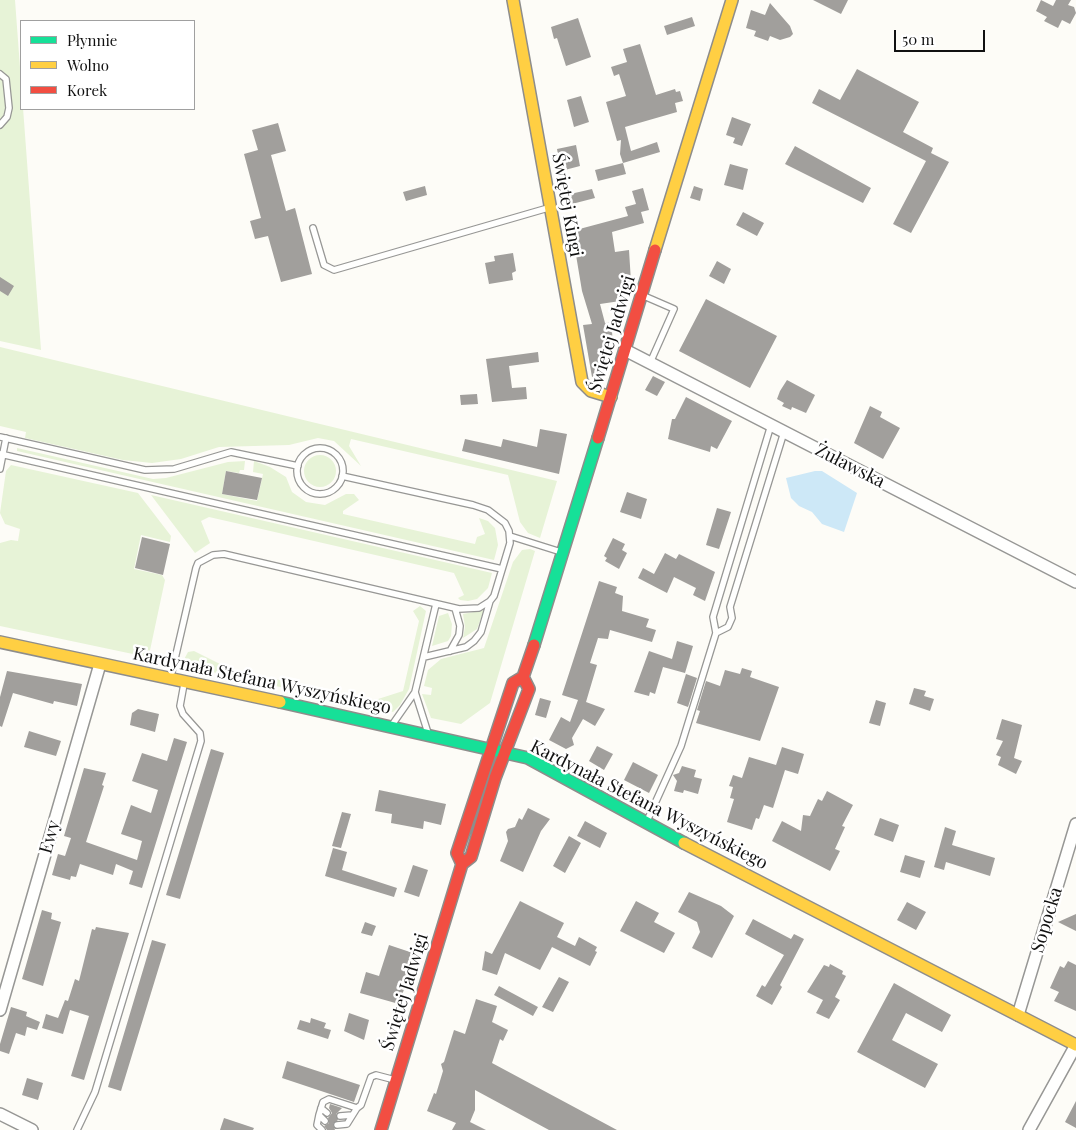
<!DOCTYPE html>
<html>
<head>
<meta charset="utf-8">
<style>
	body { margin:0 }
	#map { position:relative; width:1076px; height:1130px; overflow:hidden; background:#fdfcf7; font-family:"Playfair Display",serif }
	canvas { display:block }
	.legend { position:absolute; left:20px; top:20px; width:175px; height:90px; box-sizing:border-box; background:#fff; border:1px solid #a0a0a0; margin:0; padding:6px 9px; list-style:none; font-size:15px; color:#111 }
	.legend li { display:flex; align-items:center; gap:10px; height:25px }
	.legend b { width:25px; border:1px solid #a0a0a0 }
	.scale { position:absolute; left:894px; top:30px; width:91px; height:22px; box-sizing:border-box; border:2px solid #111; border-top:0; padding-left:6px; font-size:15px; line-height:18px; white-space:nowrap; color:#111; -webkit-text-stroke:4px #fff; paint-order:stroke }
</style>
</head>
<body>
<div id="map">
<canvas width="1076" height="1130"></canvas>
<ul class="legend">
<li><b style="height:6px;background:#16e098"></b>Płynnie</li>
<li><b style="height:6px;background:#ffcf43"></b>Wolno</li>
<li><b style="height:6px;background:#f24e42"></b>Korek</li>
</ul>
<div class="scale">50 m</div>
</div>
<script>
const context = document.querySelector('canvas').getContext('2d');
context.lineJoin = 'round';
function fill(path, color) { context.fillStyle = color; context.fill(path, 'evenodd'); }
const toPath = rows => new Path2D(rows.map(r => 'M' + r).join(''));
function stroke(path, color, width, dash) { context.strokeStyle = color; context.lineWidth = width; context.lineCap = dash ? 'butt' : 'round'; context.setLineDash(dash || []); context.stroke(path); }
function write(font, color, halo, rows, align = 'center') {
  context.font = font + ' "Playfair Display",serif'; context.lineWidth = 5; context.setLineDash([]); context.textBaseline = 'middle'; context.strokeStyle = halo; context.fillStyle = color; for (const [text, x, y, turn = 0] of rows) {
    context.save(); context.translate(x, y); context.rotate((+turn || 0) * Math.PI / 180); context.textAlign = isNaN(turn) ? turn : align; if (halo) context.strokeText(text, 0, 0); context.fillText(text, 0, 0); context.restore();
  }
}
fill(toPath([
	[0,0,15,0,41,350,0,341],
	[0,347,557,481,540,538,528,533,520,522,508,475,351,439,349,446,361,466,334,441,318,438,289,445,219,447,181,459,152,463,123,460,25,438,26,432,0,426],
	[17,448,153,479,166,478,228,462,245,461,244,470,240,470,239,473,226,471,222,494,257,501,263,474,253,472,254,461,270,467,286,477,292,492,306,502,325,505,346,494,354,494,359,500,343,511,343,514,475,544,477,537,485,534,479,518,488,521,495,528,498,545,494,560,17,451],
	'304 471a16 16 0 1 1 32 0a16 16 0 1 1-32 0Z',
	[11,465,138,493,171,536,170,542,141,535,134,569,162,575,165,580,149,655,166,659,166,661,0,626,0,543,11,540,18,541,20,529,5,524,0,513,6,471],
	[151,495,492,573,488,588,477,599,468,601,460,600,458,598,464,595,454,573,209,517,201,521,210,543,195,553],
	[530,549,535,551,490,703,461,724,431,718,422,694,431,695,432,688,424,686,428,670,441,659,484,648,513,562,522,550],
	[420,606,426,611,409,689,400,705,393,712,181,665,188,652,194,651,232,670,375,700,403,691,419,621,413,611],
	[484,610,477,629,463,638,465,627,463,614],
	[448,613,452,624,451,636,448,641,432,646,439,616]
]), '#e7f3d7');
fill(toPath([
	[815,471,822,471,857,493,844,532,822,524,812,512,799,506,791,498,786,478]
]), '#cde8f7');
fill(toPath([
	[813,0,848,0,841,14],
	[1041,0,1053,6,1056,0,1071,0,1068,5,1074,7,1076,13,1070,24,1062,20,1058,28,1044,21,1047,17,1036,11],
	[770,3,790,26,793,34,790,37,780,40,770,36,768,41,754,36,756,31,746,28,751,10,765,15],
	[692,17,695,26,667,35,664,26],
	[578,18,591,57,566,66,557,38,554,39,551,27],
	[640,44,656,95,675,89,676,92,680,91,683,101,675,103,677,112,625,127,631,151,657,142,660,152,623,163,620,154,621,140,617,141,606,102,626,96,619,74,614,76,611,67,627,62,623,49],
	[857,69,919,102,903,132,933,148,931,153,949,162,911,233,893,224,926,161,812,103,819,89,840,100],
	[581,96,589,122,574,127,567,100],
	[732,117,751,124,742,146,733,143,735,138,726,135],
	[278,123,286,151,271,155,286,211,295,208,312,274,281,282,268,236,255,239,250,221,261,218,244,154,258,150,252,130],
	[576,145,580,166,561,171,557,149],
	[795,146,871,188,863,203,785,164],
	[623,163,626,174,598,181,595,170],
	[730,164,748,169,743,190,724,185],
	[425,186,427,195,406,201,403,192],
	[694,186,703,189,700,201,690,198],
	[643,188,649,210,641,212,644,223,612,232,615,252,629,250,631,282,625,283,627,300,600,304,605,323,619,322,618,331,612,331,613,347,603,377,592,377,583,325,592,324,582,291,572,231,628,216,625,207,636,204,632,191],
	[592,189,595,198,568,205,566,195],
	[743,212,764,223,757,236,736,225],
	[513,253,516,271,512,273,513,280,489,284,485,263,495,261,494,256],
	[717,261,731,269,724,284,709,276],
	[0,277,14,286,8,296,0,291],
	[706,299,777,336,750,388,679,351],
	[538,352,539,362,509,366,512,388,526,387,527,399,492,402,486,359],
	[653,376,665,382,657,396,645,390],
	[787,380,815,395,806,413,792,407,791,410,782,406,784,403,777,399,780,391],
	[477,394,478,404,461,405,460,395],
	[686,397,732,421,717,449,711,446,710,452,668,439,672,419,675,419],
	[870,406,882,412,880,417,900,428,883,459,854,443],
	[540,429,567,434,559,474,462,451,465,439,501,447,503,439,537,447],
	[226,471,262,478,257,500,222,494],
	[627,492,647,499,641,519,620,512],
	[717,508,731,512,719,549,706,545],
	[142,537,170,544,163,575,135,568],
	[613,538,625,544,622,550,627,553,619,569,605,561,607,558,604,556],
	[665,553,676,559,679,554,715,572,705,601,693,595,696,588,674,577,667,593,638,578,643,568,654,574],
	[599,581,617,587,615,593,623,596,622,611,649,619,646,627,656,630,652,642,610,630,608,639,598,638,590,663,597,665,586,702,605,709,595,726,583,719,572,738,574,745,566,749,549,740,561,717,570,722,578,700,562,695],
	[677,641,693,646,685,673,663,667,655,694,650,692,649,696,634,692,649,651,672,659],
	[742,668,752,671,750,677,779,687,760,741,696,723,700,711,697,710,706,681,720,686,725,670,740,674],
	[7,671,82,684,77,706,54,701,53,704,13,693,2,727,0,726,0,697],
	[686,674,697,678,688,707,677,703],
	[914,688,926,691,924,696,934,699,930,711,909,704],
	[540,698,551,701,546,718,535,715],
	[876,700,886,703,880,726,869,723],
	[138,709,159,714,155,732,130,725,132,713],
	[1002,719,1022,725,1014,758,1022,761,1016,774,998,765,1001,757,996,755,1003,741,996,739],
	[29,731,61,741,56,756,24,747],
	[174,738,187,742,142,888,129,884,133,871,116,864,113,875,80,864,76,877,71,876,70,880,52,875,58,854,65,856,71,838,64,836,84,768,106,773,102,785,104,786,86,842,137,860,142,841,121,834,131,805,151,813,158,790,132,781,142,753,167,761],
	[597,746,613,754,604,770,589,761],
	[782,747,804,754,798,774,785,770,773,808,764,805,759,819,756,818,752,830,727,822,734,799,730,798,733,787,729,786,733,775,742,778,749,757,776,765],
	[211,749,224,753,180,899,166,895],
	[633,762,658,775,649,793,624,780],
	[682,766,696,770,694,777,702,779,698,794,684,790,683,793,674,791,677,781,673,775,679,773],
	[379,790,446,804,441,825,424,821,423,829,391,823,392,814,375,811],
	[827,791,853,805,842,826,845,827,835,849,840,851,830,871,772,841,782,821,801,831,803,815,810,816,818,799,822,801],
	[528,808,550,819,541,831,523,872,500,861,508,841,506,832,508,829,515,827,519,818,522,820],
	[342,812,351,814,341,848,332,846],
	[880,818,899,825,893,842,874,835],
	[585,821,607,833,600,848,577,836],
	[945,827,956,831,952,845,995,858,990,876,946,862,944,870,934,867],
	[569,836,581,843,565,873,553,866],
	[333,848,347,852,342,870,397,888,394,897,325,876],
	[905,855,925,861,920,878,900,872],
	[413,865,428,870,419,897,404,892],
	[689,892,721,906,734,916,712,958,692,948,700,932,697,922,678,912],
	[520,901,564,923,557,937,575,946,579,937,597,947,595,951,597,952,590,966,552,947,540,970,505,953,497,975,482,970,485,951,492,954],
	[636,901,659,913,654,922,675,933,664,953,620,931],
	[907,902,926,912,916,930,897,920],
	[42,910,52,913,51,919,61,922,43,986,22,979],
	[1076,914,1076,931,1058,922],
	[753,919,791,939,794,934,804,939,780,985,782,987,772,1005,756,996,762,985,765,987,784,955,745,934],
	[365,922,376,926,372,936,361,933],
	[96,927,129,933,84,1080,71,1076,89,1016,70,1010,63,1034,42,1028,46,1014,58,1018,65,1000,68,1001,75,979,79,981,92,929,95,930],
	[152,940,166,944,121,1091,108,1087],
	[389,945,416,954,399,1004,360,993,366,972,379,976],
	[1068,961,1076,965,1076,1011,1054,1001,1059,992,1050,988,1060,966,1064,968],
	[830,964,843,971,842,974,846,976,835,997,840,1000,829,1019,816,1013,823,1000,807,992,824,965,829,967],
	[559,977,569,982,553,1012,542,1007],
	[894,983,951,1015,942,1032,906,1013,892,1040,938,1064,925,1088,857,1052],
	[499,986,538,1007,533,1016,494,995],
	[476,999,497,1006,492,1022,508,1030,503,1041,500,1039,492,1063,617,1130,549,1130,475,1090,475,1110,470,1122,486,1130,452,1130,456,1123,427,1111,434,1093,436,1094,443,1071,441,1064,444,1062,454,1030,465,1034],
	[11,1007,27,1012,26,1016,40,1022,37,1030,27,1027,25,1036,16,1033,9,1054,0,1051,0,1044],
	[349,1013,369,1020,364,1040,344,1031],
	[311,1018,326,1023,324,1028,331,1030,328,1039,297,1029,300,1020,310,1023],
	[287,1061,360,1085,354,1102,282,1078],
	[27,1078,43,1083,38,1100,22,1095],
	[1076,1101,1076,1128,1065,1122],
	[330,1104,342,1108,336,1114,338,1120,333,1124,335,1130,327,1130,324,1126,329,1123,328,1118,332,1113,329,1108],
	[224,1118,254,1128,253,1130,220,1130]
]), '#a19f9c');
const lane = toPath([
	[0,74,6,79,9,108,7,117,0,125],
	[313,228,324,265,334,270,548,208],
	[644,296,674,309,650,363],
	[0,437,145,470,174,469,231,452,298,466],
	'297 471a23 23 0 1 1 46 0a23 23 0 1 1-46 0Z',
	[0,454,502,569],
	[0,469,6,438],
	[510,536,561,552],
	[716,633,713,617,771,425],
	[450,651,459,635,460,626,455,608],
	[424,657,466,647,474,641,481,632,490,601],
	[171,676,196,568,198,563,213,555,224,554,459,609,479,608,490,601,494,596,510,543,509,531,505,523,488,510,473,505,342,476],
	[415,692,428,733],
	[392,725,415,692,436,604],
	[647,821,681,746,716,633,728,627,732,618,730,607,784,432],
	[321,1108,327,1113],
	[319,1115,317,1125,322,1130],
	[340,1116,352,1115],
	[325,1121,319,1115,323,1102,329,1099,357,1108,361,1105,371,1077,376,1075,395,1080],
	[337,1125,347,1124,357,1108],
	[77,1130,95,1092,201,741,200,733,183,714,180,706,184,684]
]);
const street = toPath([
	[625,350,1076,582],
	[0,1010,100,664],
	[1018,1015,1076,824],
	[0,1114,32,1130],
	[1029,1130,1076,1045]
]);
const fast = toPath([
	[534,645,598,438],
	[280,702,528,758,684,843]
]);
const slow = toPath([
	[513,0,582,382,591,391,611,397],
	[655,250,732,0],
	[0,642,280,702],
	[684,843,1076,1045]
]);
const jam = toPath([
	[598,438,655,250],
	[462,864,457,853,513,683,523,677,534,645],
	[381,1130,462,864,471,857,495,778,529,689,523,677]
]);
stroke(lane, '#979795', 8);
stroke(street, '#979795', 14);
stroke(fast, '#8e8d8b', 14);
stroke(slow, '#8e8d8b', 14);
stroke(jam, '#8e8d8b', 14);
stroke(lane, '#fffffe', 5.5);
stroke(street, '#fffffe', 11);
stroke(fast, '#16e098', 11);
stroke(slow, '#ffcf43', 11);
stroke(jam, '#f24e42', 11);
write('18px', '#111', '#fff', [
	["Świętej Kingi",567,205,80],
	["Świętej Jadwigi",612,334,-73],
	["Żuławska",850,466,27],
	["Kardynała Stefana Wyszyńskiego",262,681,12],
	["Kardynała Stefana Wyszyńskiego",649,805,27],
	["Ewy",50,837,-74],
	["Sopocka",1047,920,-73],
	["Świętej Jadwigi",405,992,-73]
]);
</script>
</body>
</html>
